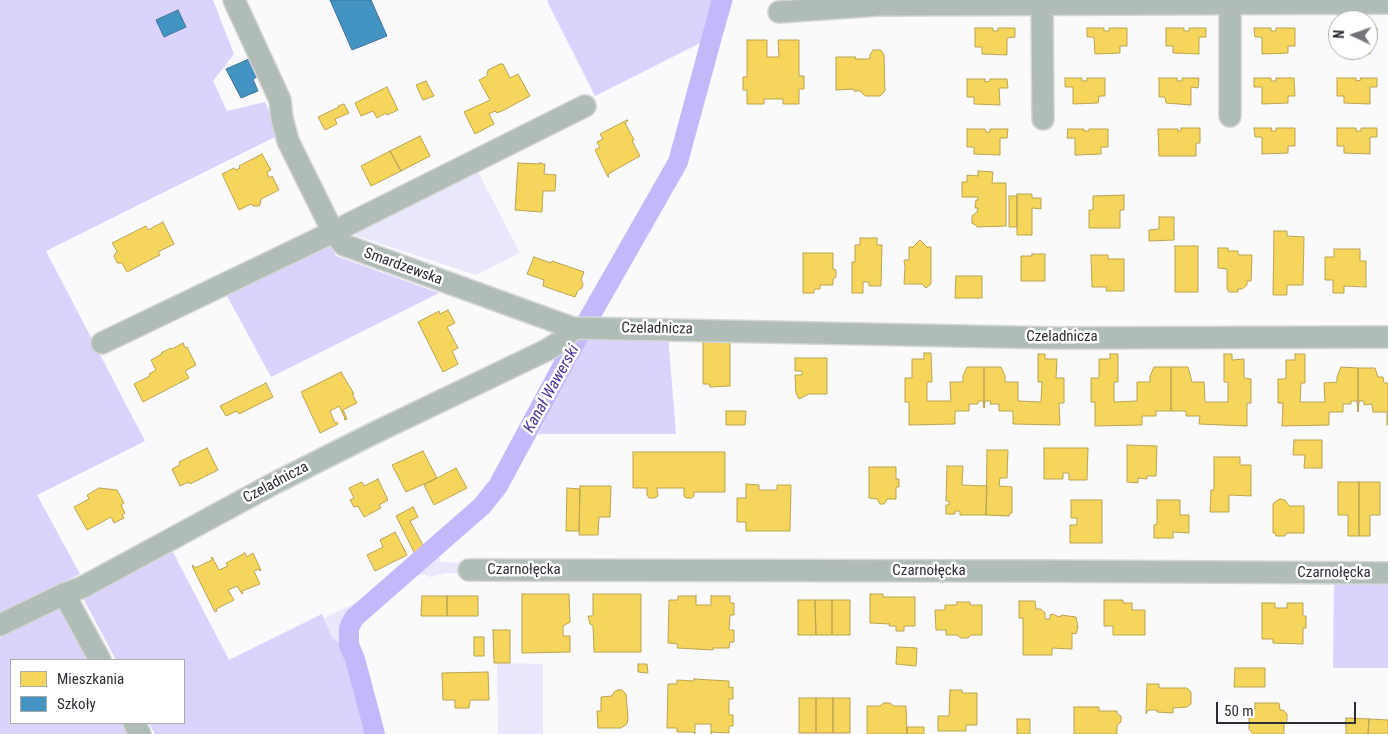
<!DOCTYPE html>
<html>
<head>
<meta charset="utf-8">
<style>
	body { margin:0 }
	#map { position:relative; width:1388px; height:734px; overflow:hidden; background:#faf9fc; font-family:"Roboto Condensed",sans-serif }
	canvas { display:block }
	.legend { position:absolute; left:10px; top:659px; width:175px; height:65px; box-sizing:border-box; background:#fff; border:1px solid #ababaf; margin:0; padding:6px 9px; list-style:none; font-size:15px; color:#2e2d36 }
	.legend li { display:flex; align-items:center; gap:10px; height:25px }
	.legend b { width:25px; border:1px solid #ababaf }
	.north { position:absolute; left:1328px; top:10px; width:50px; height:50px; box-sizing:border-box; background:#fff; border:1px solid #ababaf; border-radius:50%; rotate:273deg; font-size:14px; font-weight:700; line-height:20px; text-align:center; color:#2e2d36 }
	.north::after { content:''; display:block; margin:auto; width:18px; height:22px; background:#75747b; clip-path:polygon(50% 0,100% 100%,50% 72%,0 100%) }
	.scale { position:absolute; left:1216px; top:702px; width:140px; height:22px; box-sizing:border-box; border:2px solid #2e2d36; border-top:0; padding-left:6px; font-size:15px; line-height:18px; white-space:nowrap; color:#2e2d36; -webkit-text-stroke:4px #fff; paint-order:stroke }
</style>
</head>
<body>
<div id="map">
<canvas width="1388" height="734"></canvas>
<ul class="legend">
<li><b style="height:14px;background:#f6d55c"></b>Mieszkania</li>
<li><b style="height:14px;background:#4393c3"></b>Szkoły</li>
</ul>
<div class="north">N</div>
<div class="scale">50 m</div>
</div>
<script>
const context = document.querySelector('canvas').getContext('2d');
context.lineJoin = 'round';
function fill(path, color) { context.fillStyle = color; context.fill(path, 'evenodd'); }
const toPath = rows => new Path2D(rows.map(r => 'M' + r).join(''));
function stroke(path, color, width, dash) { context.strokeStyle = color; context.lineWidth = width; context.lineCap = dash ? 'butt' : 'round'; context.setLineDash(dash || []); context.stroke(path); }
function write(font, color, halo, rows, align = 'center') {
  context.font = font + ' "Roboto Condensed",sans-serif'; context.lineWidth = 5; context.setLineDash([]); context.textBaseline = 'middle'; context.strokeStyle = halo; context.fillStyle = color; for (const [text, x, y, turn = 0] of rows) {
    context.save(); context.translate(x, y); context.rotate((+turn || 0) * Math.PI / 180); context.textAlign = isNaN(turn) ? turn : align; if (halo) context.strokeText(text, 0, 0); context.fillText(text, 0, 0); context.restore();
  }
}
fill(toPath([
	[719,45,687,156,683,163,682,170,598,320,584,315,673,154,701,54],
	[476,168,520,253,476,275,357,236,354,230],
	[583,348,538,434,486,511,438,555,441,562,464,563,464,574,446,573,430,577,424,574,408,577,357,627,354,637,358,655,382,734,369,734,342,640,339,642,332,637,324,618,374,594,425,549,485,492,493,482,563,356],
	[497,663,543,664,543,734,498,734]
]), '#e9e7fb');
fill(toPath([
	[0,0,213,0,234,54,213,81,227,111,265,102,279,135,46,251,145,441,37,495,80,574,0,612],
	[549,0,733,0,724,31,595,96,547,1],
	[328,242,336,256,439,293,271,377,226,294],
	[668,335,676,434,538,434,589,336],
	[173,552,229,660,322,614,332,637,339,642,343,640,369,734,155,734,149,723,184,723,184,660,116,660,82,596],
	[1334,581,1388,581,1388,668,1333,668],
	[62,606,92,660,11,660,11,723,125,723,131,734,0,734,0,638]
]), '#d9d3fd');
const homes = toPath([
	[975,28,993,28,993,31,998,31,998,28,1015,28,1015,37,1007,38,1007,55,982,54,982,47,975,47,975,28],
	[1087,28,1104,28,1104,31,1109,31,1109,28,1127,28,1127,46,1120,46,1120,53,1095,54,1094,37,1087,37,1087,28],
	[1166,28,1184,28,1184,31,1189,31,1189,28,1206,28,1206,37,1199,37,1199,54,1173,53,1173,46,1166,46,1166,28],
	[1254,28,1271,28,1271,31,1276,31,1276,28,1295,28,1295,46,1288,46,1288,53,1262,54,1262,37,1255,37,1254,28],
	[1368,28,1377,28,1377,37,1370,37,1370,54,1344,53,1344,50,1368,50,1368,28],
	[747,40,767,40,767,57,779,57,778,40,799,40,799,76,804,76,804,89,799,89,799,104,783,104,783,99,764,99,764,104,747,104,747,90,743,90,743,77,747,77,747,40],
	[873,50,881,50,884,55,885,91,880,96,865,96,860,91,854,91,854,89,836,90,836,57,856,57,855,59,870,59,870,55,873,50],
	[500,64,503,64,510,78,518,74,530,96,504,110,497,113,495,111,489,114,494,124,475,134,464,112,490,100,479,80,487,76,488,70,500,64],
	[1065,78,1082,78,1082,81,1087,81,1087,78,1105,78,1105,96,1099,96,1098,103,1073,104,1073,87,1065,87,1065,78],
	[1159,78,1177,78,1177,81,1182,81,1182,78,1199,78,1198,88,1191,87,1191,105,1166,103,1165,97,1159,97,1159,78],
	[1254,78,1271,78,1271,81,1276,81,1276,78,1294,78,1295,96,1288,96,1288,103,1262,104,1262,87,1254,87,1254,78],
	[1337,78,1356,78,1356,81,1361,80,1360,78,1377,78,1377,87,1370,87,1370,104,1344,103,1344,96,1337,96,1337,78],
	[967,79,985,79,985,82,990,81,990,79,1007,79,1008,88,999,88,1000,105,974,104,974,97,967,97,967,79],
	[426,81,434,96,423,100,416,85,426,81],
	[387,87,398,110,387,115,386,113,377,118,373,111,361,116,355,103,387,87],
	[344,104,349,113,335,119,337,124,325,130,318,117,339,107,338,106,344,104],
	[627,120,628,121,625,123,634,140,632,141,640,156,608,174,609,177,608,177,595,150,600,147,597,142,603,139,600,134,627,120],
	[1181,128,1200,128,1200,143,1196,143,1196,156,1159,156,1158,129,1178,129,1178,131,1181,131,1181,128],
	[1254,128,1272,128,1271,131,1276,131,1276,128,1295,128,1295,146,1288,146,1288,153,1262,154,1262,137,1255,137,1254,128],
	[1337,128,1356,128,1356,131,1361,131,1361,128,1377,128,1377,137,1370,137,1370,154,1344,153,1344,146,1337,146,1337,128],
	[967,129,985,129,986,132,990,132,990,129,1008,129,1007,138,1000,138,1000,155,974,154,974,147,967,147,967,129],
	[1068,129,1084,129,1084,131,1089,131,1089,129,1108,129,1108,147,1101,147,1101,154,1075,155,1075,138,1067,138,1068,129],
	[420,136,430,156,401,171,390,151,420,136],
	[390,151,401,171,371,186,361,166,390,151],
	[262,154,271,170,267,172,269,178,272,176,279,190,261,199,260,205,258,206,253,206,251,204,239,210,222,174,234,168,236,170,240,168,239,166,262,154],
	[518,163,539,164,539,163,542,163,542,164,545,164,544,174,556,175,555,191,543,191,542,212,515,210,518,163],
	[978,171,993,172,992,183,1006,183,1006,226,977,227,977,226,972,223,972,216,977,212,978,208,975,208,976,200,978,200,978,197,962,197,962,182,967,182,967,175,978,176,978,171],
	[1017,194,1032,194,1032,198,1041,198,1041,209,1032,208,1032,235,1017,235,1017,194],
	[1124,195,1124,210,1120,210,1120,228,1089,228,1089,210,1093,210,1093,196,1124,195],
	[1009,196,1017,196,1017,227,1009,227,1009,196],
	[1159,217,1174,217,1174,240,1149,241,1149,230,1159,229,1159,217],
	[163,222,174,244,158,252,160,255,127,272,122,263,117,263,114,256,117,251,112,243,146,226,148,230,163,222],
	[1274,231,1287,231,1287,236,1304,237,1303,285,1287,285,1287,295,1273,295,1274,231],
	[860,238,877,238,877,245,882,245,881,286,869,286,869,282,863,282,863,293,852,293,852,262,855,262,855,245,860,245,860,238],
	[920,240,927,247,931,247,931,284,926,288,922,284,904,284,905,268,904,260,909,260,909,247,913,247,920,240],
	[1175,246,1198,246,1198,292,1175,292,1175,246],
	[1218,248,1228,248,1228,251,1238,251,1238,255,1252,255,1251,281,1247,281,1247,285,1242,289,1238,289,1238,292,1229,292,1227,289,1227,269,1218,268,1218,248],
	[1334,249,1360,249,1360,261,1366,261,1366,287,1344,286,1344,293,1333,293,1333,280,1325,280,1325,257,1334,257,1334,249],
	[803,253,833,253,833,269,836,270,836,277,833,279,833,285,820,285,820,289,814,289,814,293,803,293,803,253],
	[1032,254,1045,254,1045,281,1021,281,1021,256,1032,256,1032,254],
	[1091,255,1108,255,1108,259,1124,259,1124,291,1106,291,1107,287,1092,287,1091,255],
	[534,257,551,263,552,261,584,272,581,280,583,284,582,288,578,290,575,297,543,286,544,280,527,274,534,257],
	[956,276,982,276,982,298,955,298,956,276],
	[448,310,455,323,447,327,458,348,452,351,458,364,443,372,418,322,439,311,440,314,448,310],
	[703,342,730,342,730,386,710,387,709,384,703,384,703,342],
	[183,343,185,348,187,347,196,365,185,371,189,378,143,402,134,384,150,376,149,374,156,370,151,360,162,354,161,353,171,348,172,349,183,343],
	[924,353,931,353,932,382,927,382,927,401,951,401,950,382,963,382,963,376,967,367,984,367,984,408,983,401,978,401,978,404,969,404,969,411,955,411,955,424,909,425,909,402,905,402,905,378,912,378,912,359,924,359,924,353],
	[1038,354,1045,354,1045,359,1057,359,1056,378,1064,378,1064,403,1059,403,1060,425,1013,424,1013,411,999,411,999,404,990,404,991,401,985,401,984,408,984,367,1001,367,1005,376,1005,382,1018,382,1018,401,1041,402,1042,382,1038,382,1038,354],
	[1110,354,1118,354,1118,382,1114,382,1114,402,1137,401,1137,382,1150,382,1150,376,1154,367,1171,367,1171,411,1156,411,1156,416,1142,416,1142,425,1095,426,1095,402,1091,402,1091,378,1099,378,1099,359,1110,359,1110,354],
	[1224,354,1232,354,1232,360,1244,359,1244,378,1251,379,1251,403,1247,403,1247,426,1199,424,1200,416,1186,416,1186,411,1171,411,1171,367,1188,367,1192,382,1204,382,1205,402,1228,402,1228,382,1224,382,1224,354],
	[1295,354,1305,354,1305,383,1301,383,1300,402,1325,402,1324,383,1337,382,1337,377,1341,367,1358,368,1358,412,1357,401,1351,401,1351,404,1343,404,1343,412,1329,412,1329,425,1282,426,1283,403,1278,403,1278,379,1286,379,1286,360,1295,360,1295,354],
	[795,358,827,358,827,394,809,394,799,399,796,393,795,375,802,375,802,371,795,371,795,358],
	[1358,368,1375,368,1378,377,1383,377,1384,383,1388,383,1388,425,1387,425,1387,412,1373,412,1372,404,1364,405,1364,401,1359,401,1358,412,1358,368],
	[341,372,354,394,352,394,357,403,343,410,347,419,345,420,344,419,345,418,339,406,330,411,335,423,337,422,338,424,320,433,301,392,341,372],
	[266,383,273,397,239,414,237,411,226,416,220,406,266,383],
	[726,411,746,411,745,425,726,425,726,411],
	[1294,440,1322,440,1322,468,1304,468,1305,455,1293,455,1294,440],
	[1127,445,1157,446,1156,476,1147,476,1147,479,1138,478,1138,483,1127,482,1127,445],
	[207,448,218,470,190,484,189,482,180,486,172,469,180,465,179,462,207,448],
	[1044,448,1088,448,1087,480,1069,480,1069,473,1063,473,1063,479,1044,479,1044,448],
	[987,450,1008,450,1007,478,1000,478,999,486,1012,487,1012,513,1010,513,1009,516,986,515,987,450],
	[423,451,437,478,406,492,392,465,423,451],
	[633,452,725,452,725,492,694,492,694,496,692,498,686,498,684,496,684,488,657,488,658,496,655,498,649,498,647,495,647,488,633,488,633,452],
	[1214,457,1240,457,1240,465,1251,465,1251,496,1229,495,1229,512,1210,512,1211,490,1214,490,1214,457],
	[947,466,963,466,962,485,987,486,986,515,960,515,960,511,955,511,955,514,946,514,946,505,949,505,949,501,946,501,947,466],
	[869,467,896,467,896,479,899,479,899,487,896,487,896,499,887,499,884,504,880,504,877,499,869,498,869,467],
	[456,468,467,488,434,505,424,485,456,468],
	[378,479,388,500,379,505,381,508,364,517,358,506,354,507,350,500,354,498,349,488,362,482,364,486,378,479],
	[1338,482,1359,482,1359,536,1348,536,1348,515,1338,515,1338,482],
	[1359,482,1380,482,1380,515,1370,515,1370,536,1359,536,1359,482],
	[746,484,759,485,759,490,777,490,777,485,791,485,790,531,746,531,746,522,737,522,737,498,746,498,746,484],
	[580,486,611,486,610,517,599,517,598,535,579,535,580,486],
	[99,488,117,490,124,503,121,505,125,513,122,515,124,518,114,523,111,517,87,530,74,507,89,499,87,495,99,488],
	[567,488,580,489,579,531,566,531,567,488],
	[1280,499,1285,500,1289,506,1304,506,1304,533,1287,533,1285,536,1276,536,1275,533,1273,533,1273,504,1276,501,1280,499],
	[1071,500,1102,500,1102,543,1070,543,1070,525,1077,525,1077,518,1071,518,1071,500],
	[1157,500,1180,500,1180,515,1189,515,1189,533,1173,532,1173,538,1154,538,1154,525,1157,524,1157,500],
	[413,507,418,517,410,521,425,549,415,554,396,516,413,507],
	[395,532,407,555,375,571,367,555,383,547,380,540,395,532],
	[245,553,247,557,253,553,261,570,260,571,259,569,254,571,260,584,242,591,243,593,242,594,237,586,228,590,234,600,216,609,217,611,215,612,192,566,193,565,195,568,212,560,211,558,212,557,219,570,228,566,226,563,245,553],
	[522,594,569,594,570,622,563,626,563,636,570,636,570,652,522,653,522,594],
	[593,594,641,594,641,652,594,652,593,626,590,624,588,616,593,616,593,594],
	[870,594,883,594,883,597,915,597,915,626,904,626,904,631,896,631,896,626,889,626,890,624,870,623,870,594],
	[696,595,696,605,711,605,711,595,712,596,730,596,730,603,734,603,734,615,730,615,729,630,734,630,734,642,730,642,729,648,713,648,713,650,677,648,678,644,668,643,669,600,678,600,678,596,695,596,696,595],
	[422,596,447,596,447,616,421,616,422,596],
	[447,596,478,596,478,616,447,616,447,596],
	[798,600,815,600,816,635,798,635,798,600],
	[815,600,832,600,832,635,816,635,815,600],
	[832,600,850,600,850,635,832,635,832,600],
	[1104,600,1123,600,1123,603,1132,603,1132,610,1145,610,1145,635,1113,635,1113,626,1104,626,1104,600],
	[1019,601,1035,601,1036,609,1041,609,1045,613,1045,619,1050,619,1050,615,1053,614,1057,616,1061,617,1061,615,1076,617,1078,627,1076,634,1072,633,1072,649,1052,648,1052,655,1023,655,1023,618,1019,618,1019,601],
	[957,602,970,602,970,605,982,605,982,635,971,635,968,638,961,638,957,635,946,635,946,630,936,630,935,610,945,610,945,605,957,605,957,602],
	[1262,603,1275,603,1275,608,1287,608,1287,603,1303,603,1303,616,1306,616,1306,628,1303,628,1303,644,1273,643,1273,639,1262,639,1262,603],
	[493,630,510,630,510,663,494,663,493,630],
	[474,637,484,637,484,656,474,656,474,637],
	[897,647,917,648,916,666,896,664,897,647],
	[638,664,647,664,648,673,638,672,638,664],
	[1235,668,1265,668,1265,687,1234,687,1235,668],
	[488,672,489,700,470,700,469,708,455,708,455,700,443,700,442,673,488,672],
	[694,679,729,681,729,688,733,687,733,699,729,699,729,715,733,715,733,726,729,726,729,733,712,732,711,734,711,724,695,724,695,734,693,732,677,732,677,728,667,728,668,684,677,684,677,680,694,681,694,679],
	[1147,684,1159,684,1159,688,1187,688,1191,692,1191,704,1187,707,1173,708,1173,713,1157,712,1157,710,1148,710,1146,714,1147,684],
	[618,690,622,690,626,694,628,718,627,724,621,728,598,728,597,711,601,711,601,697,612,696,614,692,618,690],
	[950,690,962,690,962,693,977,693,977,725,966,725,966,731,938,731,938,716,949,716,950,690],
	[799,698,816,698,816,733,799,733,799,698],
	[816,698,833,698,833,733,816,733,816,698],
	[833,698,850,698,850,733,833,733,833,698],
	[884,703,890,703,894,706,906,706,907,734,867,734,867,706,880,706,884,703],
	[1255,703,1279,703,1280,710,1283,710,1287,714,1287,721,1284,724,1284,734,1253,734,1249,729,1249,709,1255,709,1255,703],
	[1074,707,1099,707,1099,711,1117,711,1117,714,1121,716,1121,722,1117,725,1117,734,1074,734,1074,707],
	[1346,718,1369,719,1368,734,1346,734,1346,718],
	[1017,719,1030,719,1030,734,1017,734,1017,719],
	[1369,719,1388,720,1388,734,1368,734,1369,719],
	[907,727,924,727,924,734,907,734,907,727]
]);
fill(homes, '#f6d55c');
stroke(homes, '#baa351', 1);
const schools = toPath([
	[330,0,371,0,387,36,352,50,330,0],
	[178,10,186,27,164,37,156,20,178,10],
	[249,59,257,77,253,79,258,91,241,98,226,69,249,59]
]);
fill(schools, '#4393c3');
stroke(schools, '#3d7499', 1);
stroke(toPath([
	[375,734,355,659,349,645,349,628,354,618,482,506,498,486,577,339,678,162,722,0]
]), '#c3b9fa', 20);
const minor = toPath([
	[234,0,280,100,282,118,288,141,333,232,344,245,573,328],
	[1042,4,1043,119],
	[779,12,879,5,1388,3],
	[1230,116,1230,4],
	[102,343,333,232,585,106],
	[469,570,1037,571,1388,573],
	[64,594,100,660],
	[0,625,64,594,83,587,271,485,372,434,547,350,563,340,573,328,1056,338,1388,337],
	[134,723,140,734]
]);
stroke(minor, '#d5d5d8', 24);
stroke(minor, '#b0bdb7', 21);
write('15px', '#2e2d36', '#fff', [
	["Smardzewska",403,267,20],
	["Czeladnicza",657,329,1],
	["Czeladnicza",1062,337],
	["Czeladnicza",276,483,-28],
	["Czarnołęcka",524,570],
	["Czarnołęcka",929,571],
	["Czarnołęcka",1334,573]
]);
write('italic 16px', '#4c3098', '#fff', [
	["Kanał Wawerski",552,389,-61]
]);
</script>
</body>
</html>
